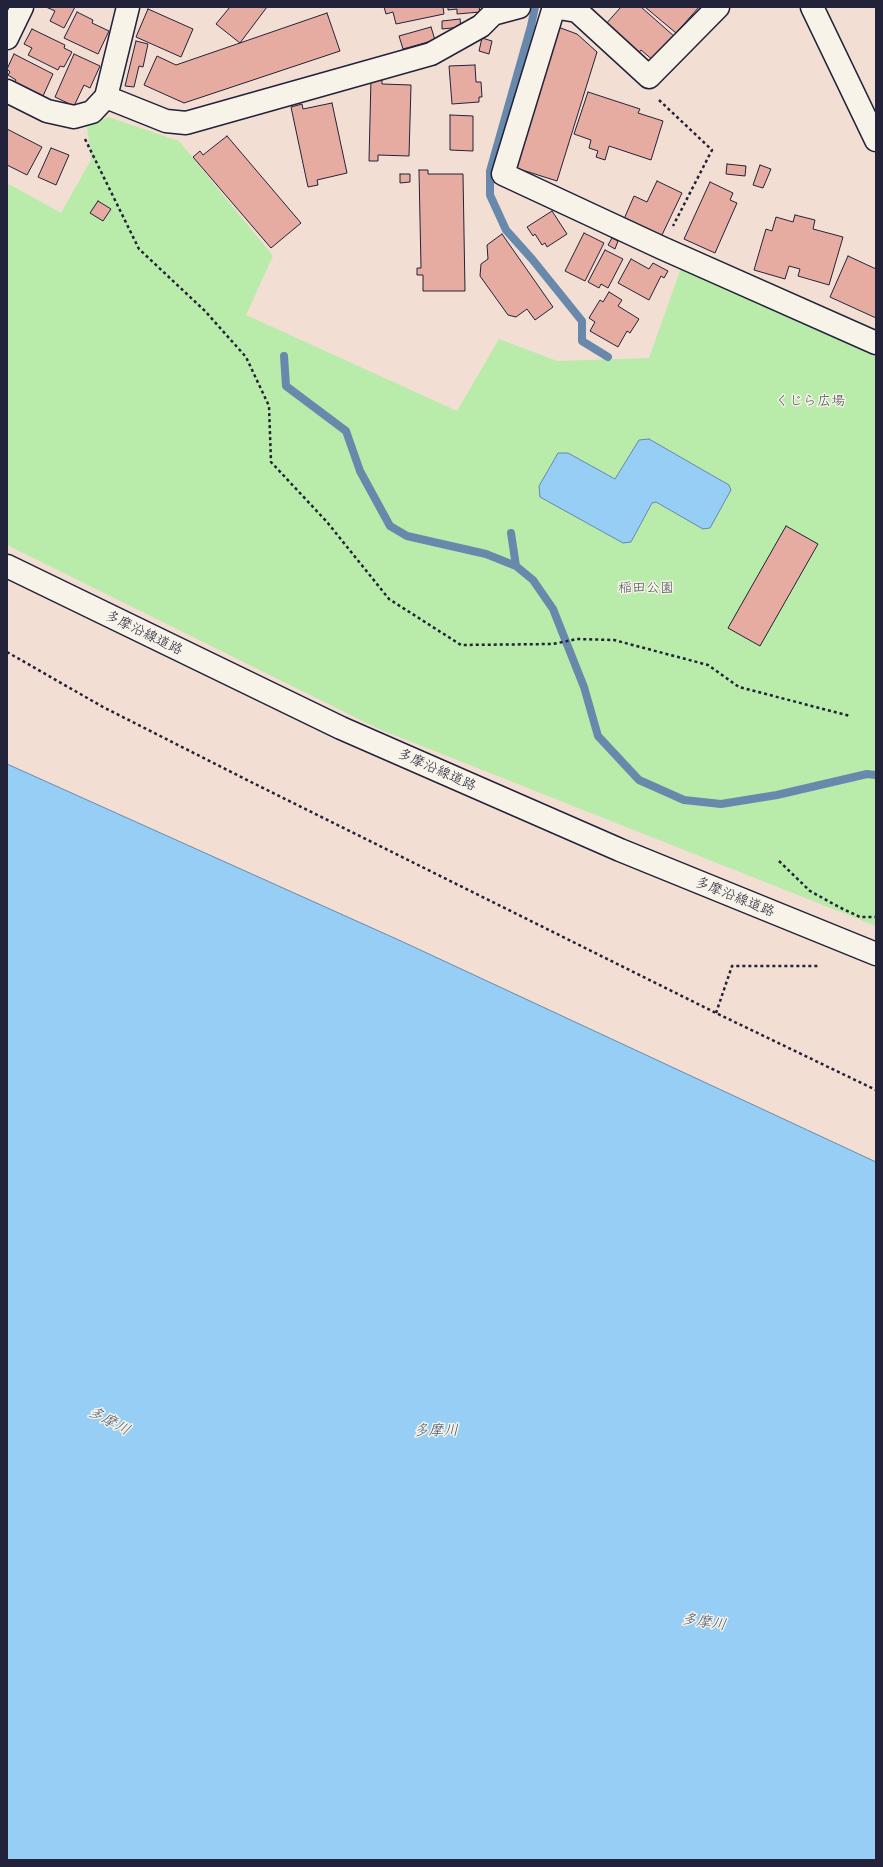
<!DOCTYPE html>
<html>
<head>
<meta charset="utf-8">
<style>
	body { margin:0 }
	#map { position:relative; width:883px; height:1867px; overflow:hidden; background:#f2ded3; font-family:"Comic Neue",sans-serif }
	canvas { display:block }
	.frame { position:absolute; inset:0; border:8px solid #22223b; pointer-events:none }
</style>
</head>
<body>
<div id="map">
<canvas width="883" height="1867"></canvas>
<div class="frame"></div>
</div>
<script>
const context = document.querySelector('canvas').getContext('2d');
context.lineJoin = 'round';
function fill(path, color) { context.fillStyle = color; context.fill(path, 'evenodd'); }
const toPath = rows => new Path2D(rows.map(r => 'M' + r).join(''));
function stroke(path, color, width, dash) { context.strokeStyle = color; context.lineWidth = width; context.lineCap = dash ? 'butt' : 'round'; context.setLineDash(dash || []); context.stroke(path); }
function write(font, color, halo, rows, align = 'center') {
  context.font = font + ' "Comic Neue","Klee One",sans-serif'; context.lineWidth = 3; context.setLineDash([]); context.textBaseline = 'middle'; context.strokeStyle = halo; context.fillStyle = color; for (const [text, x, y, turn = 0] of rows) {
    context.save(); context.translate(x, y); context.rotate((+turn || 0) * Math.PI / 180); context.textAlign = isNaN(turn) ? turn : align; if (halo) context.strokeText(text, 0, 0); context.fillText(text, 0, 0); context.restore();
  }
}
fill(toPath([
	[108,117,179,141,273,256,246,315,457,411,499,339,557,361,649,358,681,268,876,353,876,926,379,729,7,545,7,183,61,213,91,160,87,127]
]), '#b9ebaa');
const water = toPath([
	[649,439,729,485,731,490,710,528,703,529,656,502,652,503,631,542,623,543,540,497,539,486,558,453,568,453,615,479,639,440,649,439],
	[7,764,401,941,876,1162,876,1860,7,1860,7,764]
]);
fill(water, '#96cef5');
stroke(water, '#6889ab', 1);
stroke(toPath([
	[535,7,531,26,490,171,490,195,506,230,532,259,582,321,582,341,608,357],
	[284,356,286,386,346,431,360,471,390,526,407,536,486,554,516,566,533,580,553,609,584,687,598,736,639,780,684,800,721,804,777,795,867,774,876,775],
	[511,533,516,566]
]), '#6889ab', 8);
const building = toPath([
	[46,7,75,7,64,28,50,21,55,11,46,7],
	[230,7,267,7,240,43,216,24,230,7],
	[384,7,443,7,444,14,396,24,393,12,386,14,384,7],
	[448,7,479,7,480,12,457,14,457,9,448,10,448,7],
	[621,7,641,7,675,37,654,61,641,50,638,54,605,25,621,7],
	[645,7,699,7,676,33,645,7],
	[148,9,193,29,181,57,136,37,148,9],
	[77,12,93,20,92,23,109,31,98,54,64,38,77,12],
	[327,13,340,51,184,103,144,85,157,56,176,65,327,13],
	[460,19,461,27,442,29,442,21,460,19],
	[431,27,435,40,403,49,399,36,431,27],
	[558,27,577,34,597,52,557,181,516,168,558,27],
	[32,29,65,45,64,48,72,52,64,67,60,66,58,70,28,55,32,48,24,44,32,29],
	[482,38,492,41,489,54,479,51,482,38],
	[136,41,148,44,143,67,139,66,134,87,125,86,136,41],
	[14,54,53,74,43,96,15,82,16,80,8,75,10,72,7,69,14,54],
	[74,54,100,66,90,88,84,85,74,106,55,97,74,54],
	[475,65,476,82,481,82,482,97,479,97,479,102,452,104,449,66,475,65],
	[371,78,382,79,382,84,411,85,409,156,378,155,378,161,369,161,371,78],
	[588,92,640,109,638,113,663,121,651,160,609,146,605,160,596,157,598,151,589,148,591,140,574,134,588,92],
	[332,103,347,173,317,180,318,185,308,187,291,107,302,104,303,109,332,103],
	[450,115,473,116,473,151,450,150,450,115],
	[7,129,42,147,27,175,7,165,7,129],
	[227,136,301,223,271,248,193,157,200,151,203,155,227,136],
	[51,148,69,155,56,185,38,177,51,148],
	[727,164,746,166,745,176,726,174,727,164],
	[760,165,771,169,763,188,753,185,760,165],
	[419,170,428,170,428,174,463,174,465,291,423,291,423,275,417,275,417,268,421,268,419,170],
	[400,174,410,174,410,182,400,183,400,174],
	[657,181,682,193,661,237,624,219,634,196,647,202,657,181],
	[710,182,733,193,730,200,737,203,715,253,684,239,710,182],
	[98,201,111,209,103,221,90,213,98,201],
	[552,211,567,234,547,247,545,243,542,245,535,234,533,236,527,227,552,211],
	[795,215,815,220,813,229,843,237,829,285,798,276,800,269,789,266,785,279,754,270,766,229,772,231,776,217,793,222,795,215],
	[584,233,604,243,585,281,565,271,584,233],
	[502,234,553,307,535,320,527,309,516,317,508,315,480,276,481,264,488,259,487,245,502,234],
	[612,238,618,241,615,249,608,245,612,238],
	[605,250,623,259,608,288,601,284,599,288,588,282,605,250],
	[848,256,876,269,876,318,830,297,848,256],
	[631,259,649,269,653,263,668,271,664,278,661,276,649,300,618,283,631,259],
	[609,292,622,300,618,306,639,319,630,333,627,331,618,347,590,331,595,322,589,318,600,300,603,302,609,292],
	[786,526,818,544,760,646,728,628,786,526]
]);
fill(building, '#e6aca1');
stroke(building, '#22223b', 1);
const minor = toPath([
	[553,7,577,11,649,77,718,7],
	[554,7,503,174,662,248,876,343],
	[812,7,876,140],
	[7,38,22,7],
	[7,91,47,111,74,117,92,112,106,97,128,7],
	[106,97,166,121,186,123,431,54,481,26,493,14,519,7],
	[7,566,341,728,620,850,876,954]
]);
stroke(minor, '#22223b', 25);
stroke(toPath([
	[659,100,712,150,673,226],
	[85,139,139,249,205,311,246,357,269,406,271,462,327,522,389,599,461,645,553,644,577,639,614,640,708,665,739,687,850,716],
	[7,652,103,707,249,781,716,1013,876,1090],
	[779,861,810,891,839,907,860,917,876,917],
	[716,1013,732,966,818,966]
]), '#22223b', 2.5, [3, 3]);
stroke(minor, '#f7f3e8', 22);
write('14px', '#485457', '#f7f3e8', [
	["くじら広場",810,401],
	["稲田公園",646,588]
]);
write('14px', '#22223b', '#f7f3e8', [
	["多摩沿線道路",144,633,26],
	["多摩沿線道路",437,770,24],
	["多摩沿線道路",735,897,22]
]);
write('italic 15px', '#455673', '#f7f3e8', [
	["多摩川",109,1421,28],
	["多摩川",436,1431],
	["多摩川",704,1622,9]
]);
</script>
</body>
</html>
